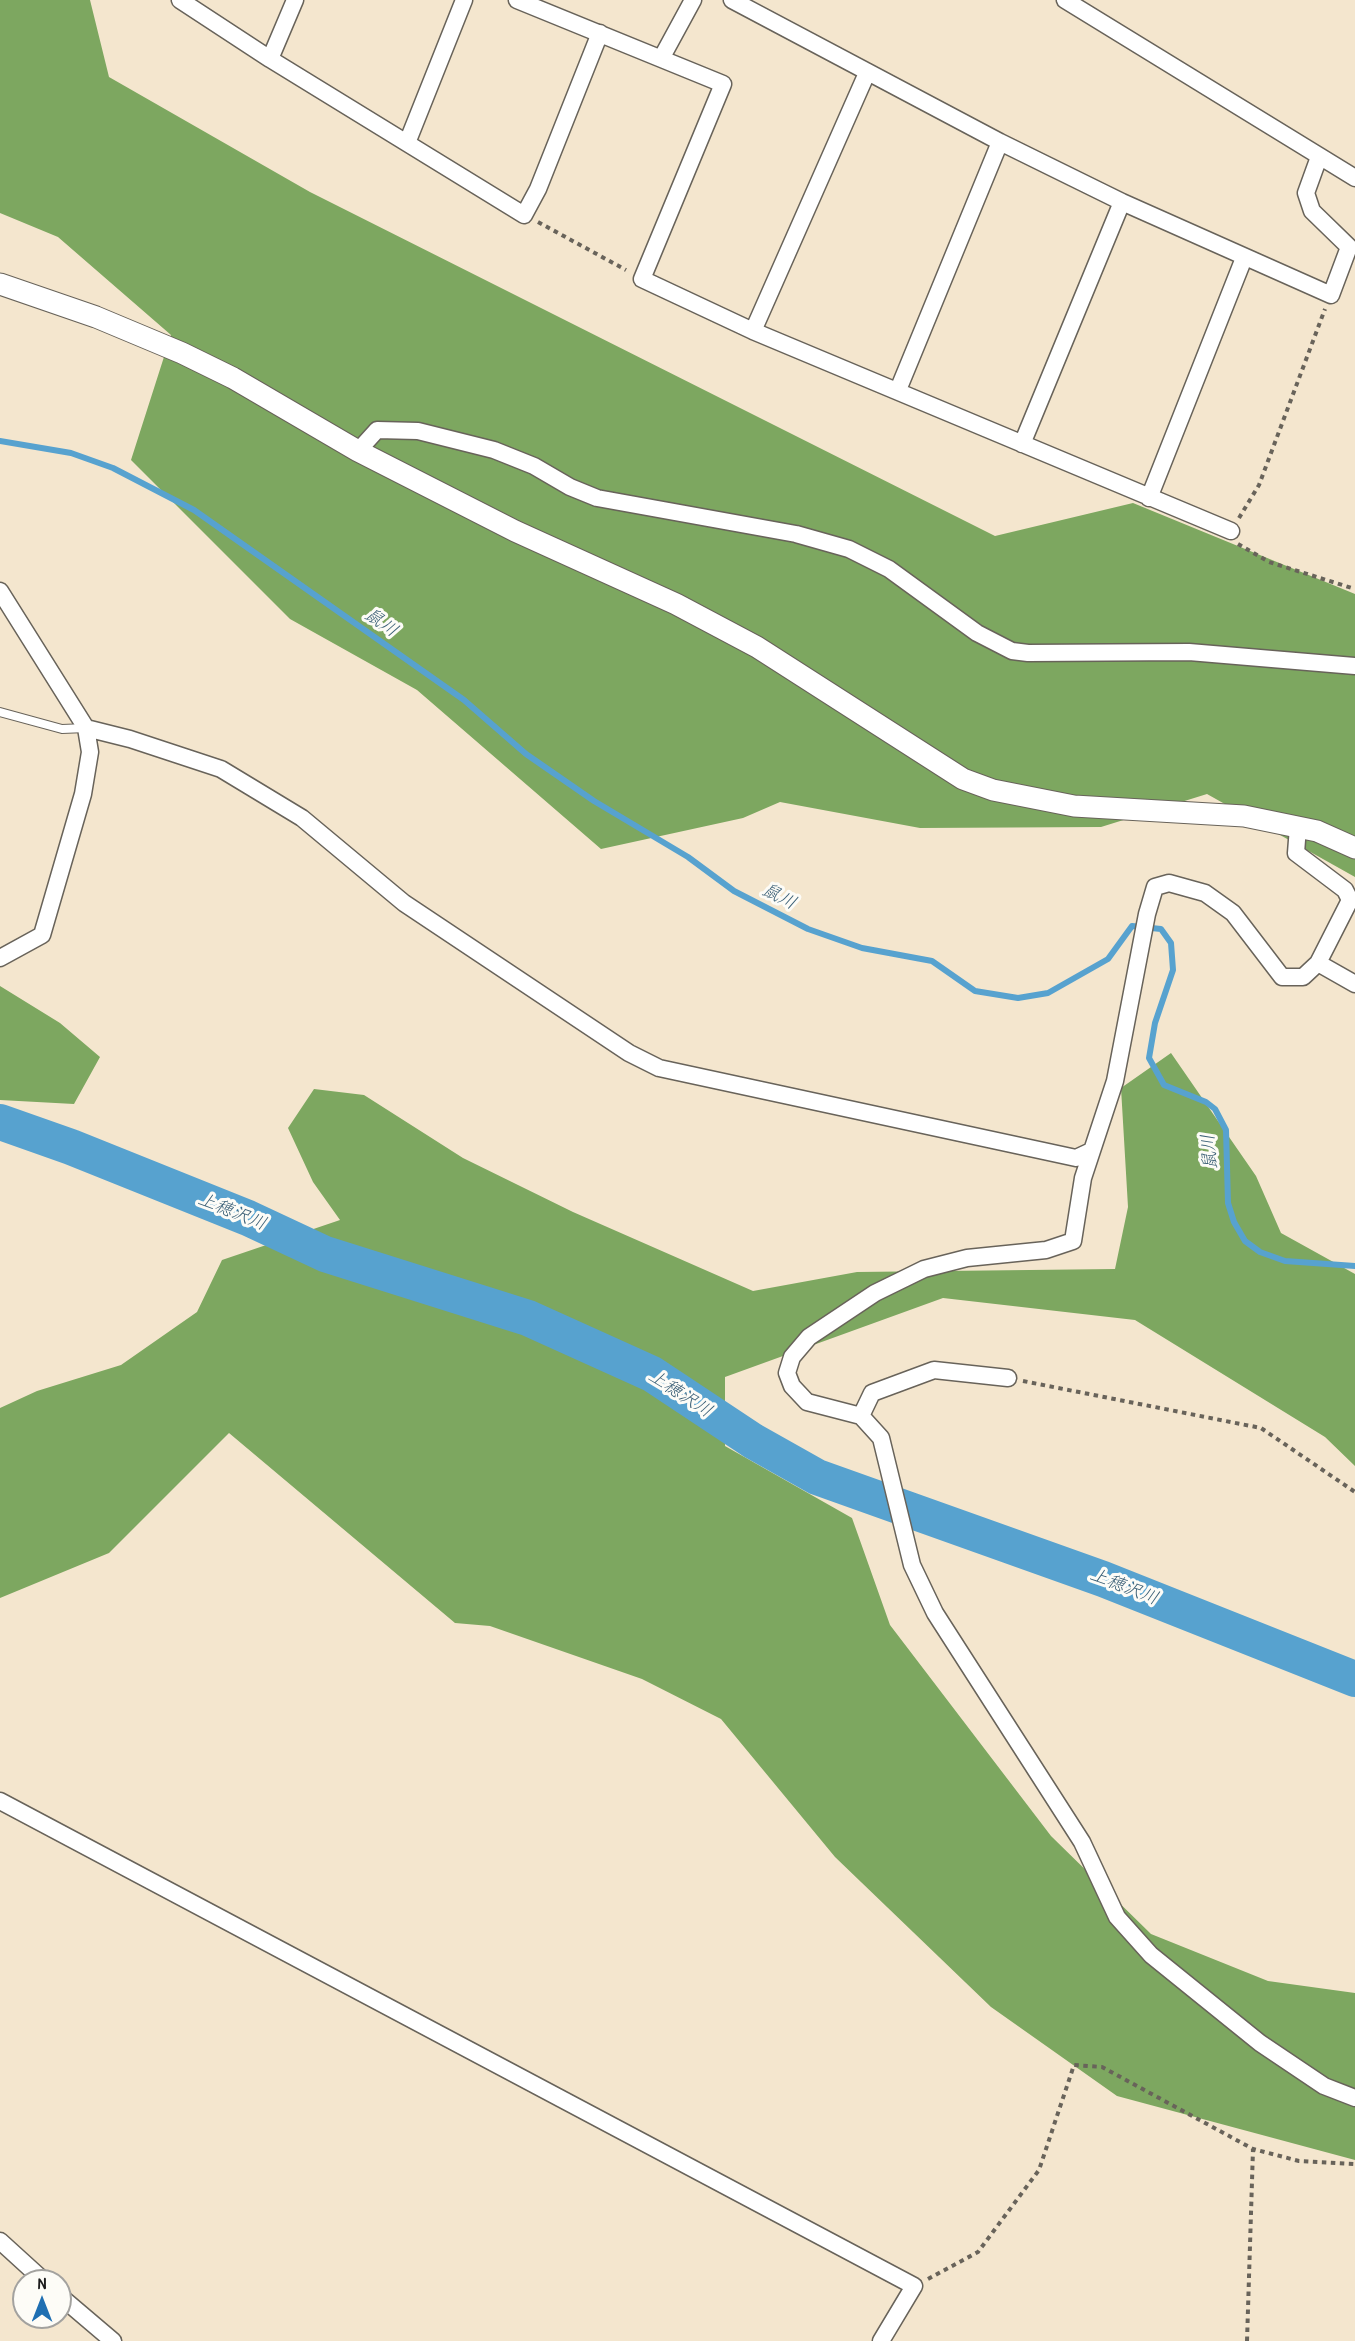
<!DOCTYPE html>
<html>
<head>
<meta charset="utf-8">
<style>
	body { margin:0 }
	#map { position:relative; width:1355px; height:2341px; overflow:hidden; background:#f4e6ce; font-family:"Patrick Hand",sans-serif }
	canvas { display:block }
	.north { position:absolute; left:12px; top:2269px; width:60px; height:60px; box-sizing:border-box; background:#fdfcf7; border:2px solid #a3a29f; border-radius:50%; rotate:0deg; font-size:16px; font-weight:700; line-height:24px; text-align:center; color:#1c1c1c }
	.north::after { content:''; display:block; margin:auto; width:21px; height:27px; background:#1f6fb2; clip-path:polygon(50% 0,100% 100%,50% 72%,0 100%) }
</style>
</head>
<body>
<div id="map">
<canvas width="1355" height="2341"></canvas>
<div class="north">N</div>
</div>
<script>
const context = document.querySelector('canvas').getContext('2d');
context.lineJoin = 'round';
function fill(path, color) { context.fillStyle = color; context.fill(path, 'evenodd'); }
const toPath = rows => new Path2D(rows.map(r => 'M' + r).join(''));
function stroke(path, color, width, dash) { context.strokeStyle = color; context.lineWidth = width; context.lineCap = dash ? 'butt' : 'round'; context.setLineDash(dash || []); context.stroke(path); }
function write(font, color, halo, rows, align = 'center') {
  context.font = font + ' "Patrick Hand","Klee One",sans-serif'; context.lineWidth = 6; context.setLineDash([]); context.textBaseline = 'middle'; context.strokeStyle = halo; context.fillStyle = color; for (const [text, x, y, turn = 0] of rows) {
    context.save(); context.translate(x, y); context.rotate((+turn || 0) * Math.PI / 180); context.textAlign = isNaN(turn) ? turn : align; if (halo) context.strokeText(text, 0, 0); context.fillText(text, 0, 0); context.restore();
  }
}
fill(toPath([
	[0,0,90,0,109,77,310,192,995,536,1133,503,1355,594,1355,877,1207,794,1101,827,920,828,780,802,743,818,601,849,417,690,290,619,131,460,171,335,58,237,0,213],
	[0,986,60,1023,100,1057,74,1104,0,1100],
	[1171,1053,1256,1176,1281,1233,1355,1274,1355,1466,1325,1437,1135,1320,943,1298,725,1377,725,1446,852,1518,890,1625,1051,1836,1151,1934,1268,1981,1355,1993,1355,2160,1117,2096,991,2007,835,1857,721,1719,642,1679,490,1626,455,1623,229,1433,109,1553,0,1598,0,1408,37,1391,121,1365,197,1312,222,1260,340,1220,313,1182,288,1128,314,1089,364,1095,463,1158,573,1212,753,1291,857,1272,1115,1269,1128,1207,1121,1088]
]), '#7da760');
stroke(toPath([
	[0,441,71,453,113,468,194,510,464,700,526,754,594,801,688,857,734,891,808,929,862,948,932,961,975,991,1018,998,1048,993,1108,959,1132,926,1161,929,1171,943,1173,970,1155,1023,1149,1058,1164,1085,1206,1102,1215,1109,1226,1130,1228,1203,1234,1222,1245,1241,1260,1252,1285,1261,1355,1266]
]), '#57a2cf', 6);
stroke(toPath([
	[0,1122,71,1147,248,1218,325,1254,528,1318,652,1374,753,1441,817,1477,1103,1579,1355,1679]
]), '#57a2cf', 36);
const service = toPath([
	[0,712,62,729,86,728]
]);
const minor = toPath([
	[180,0,270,59,295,0],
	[517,0,723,84,642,279,753,331,1231,531],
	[732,0,1000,142,1122,202,1331,295,1349,247,1312,211,1306,193,1319,157],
	[1065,0,1355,178],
	[662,57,693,0],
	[270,59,524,215,538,189,600,33],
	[407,143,464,0],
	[753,331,867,73],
	[898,390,1000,142],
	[1022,444,1122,202],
	[358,451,377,430,418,431,494,450,534,466,570,487,597,498,796,534,849,549,889,569,977,633,1012,651,1028,653,1189,652,1355,666],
	[1149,498,1244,258],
	[0,591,86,728,90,752,83,794,42,935,0,958],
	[86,728,130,739,221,769,302,818,404,903,629,1053,659,1068,1076,1158,1091,1151],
	[1298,827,1296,853,1345,890,1350,900,1318,963,1355,984],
	[1318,963,1303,977,1282,977,1233,913,1205,893,1169,883,1155,887,1147,914,1115,1081,1083,1178,1073,1241,1046,1250,967,1258,924,1269,875,1293,809,1337,792,1357,787,1373,792,1386,807,1402,861,1416,881,1438,912,1565,935,1613,1082,1842,1117,1917,1151,1955,1260,2043,1324,2086,1355,2098],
	[861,1416,872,1393,934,1370,1008,1378],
	[0,1801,914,2286,881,2341],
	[0,2241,44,2281],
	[60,2296,113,2341]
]);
const tertiary = toPath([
	[0,284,96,317,182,353,233,378,358,451,515,531,676,604,757,647,963,779,993,790,1074,806,1244,816,1317,831,1355,848]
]);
stroke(service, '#68635a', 10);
stroke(minor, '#68635a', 19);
stroke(tertiary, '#68635a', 23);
stroke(toPath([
	[538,222,626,270],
	[1239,518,1259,485,1325,309],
	[1238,544,1269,562,1355,589],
	[1023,1381,1261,1428,1355,1492],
	[928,2279,978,2252,1039,2170,1074,2065,1102,2067,1253,2149,1299,2161,1355,2164],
	[1247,2341,1253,2149]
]), '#68635a', 4, [4.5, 4.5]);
stroke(service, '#fff', 8);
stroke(minor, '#fff', 16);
stroke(tertiary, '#fff', 21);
write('italic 18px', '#3a5f76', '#fdfcf7', [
	["鼠川",381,623,35],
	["鼠川",779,897,27],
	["鼠川",1210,1152,-95],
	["上穂沢川",232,1212,22],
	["上穂沢川",680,1394,33],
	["上穂沢川",1124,1587,21]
]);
</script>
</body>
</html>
